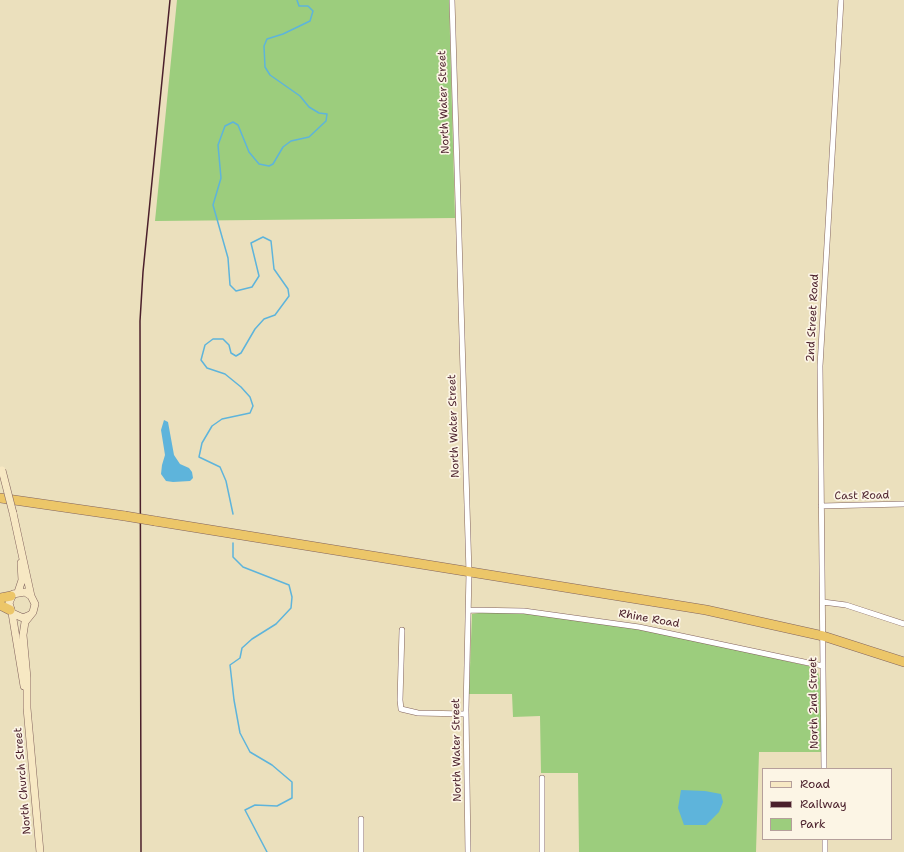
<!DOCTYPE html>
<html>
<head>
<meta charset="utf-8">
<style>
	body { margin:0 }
	#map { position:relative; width:904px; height:852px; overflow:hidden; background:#ebe0bd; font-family:"Shantell Sans",sans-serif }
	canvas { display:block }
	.legend { position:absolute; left:762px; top:768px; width:130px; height:72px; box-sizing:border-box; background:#fcf5e5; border:1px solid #b59f9b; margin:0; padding:5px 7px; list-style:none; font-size:12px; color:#4a1f2b }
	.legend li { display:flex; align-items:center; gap:8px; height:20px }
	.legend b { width:20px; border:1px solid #b59f9b }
</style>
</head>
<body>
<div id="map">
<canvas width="904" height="852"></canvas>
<ul class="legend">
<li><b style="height:5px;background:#f7e8c3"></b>Road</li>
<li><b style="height:5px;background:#4a1f2b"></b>Railway</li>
<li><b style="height:11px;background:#9ccd7d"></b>Park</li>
</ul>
</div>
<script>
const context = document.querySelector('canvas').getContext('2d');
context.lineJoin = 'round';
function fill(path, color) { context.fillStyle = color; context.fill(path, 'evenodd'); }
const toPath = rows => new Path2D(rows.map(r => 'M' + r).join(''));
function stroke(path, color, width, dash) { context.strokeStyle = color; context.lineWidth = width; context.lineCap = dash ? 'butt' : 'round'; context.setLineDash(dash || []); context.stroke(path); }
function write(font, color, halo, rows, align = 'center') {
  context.font = font + ' "Shantell Sans",sans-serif'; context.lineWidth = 3.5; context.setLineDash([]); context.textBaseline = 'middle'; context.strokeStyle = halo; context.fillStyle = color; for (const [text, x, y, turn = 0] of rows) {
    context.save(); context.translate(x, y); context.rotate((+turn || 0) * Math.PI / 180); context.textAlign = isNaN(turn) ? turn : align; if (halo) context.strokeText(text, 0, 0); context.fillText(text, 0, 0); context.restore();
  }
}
fill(toPath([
	[177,0,449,0,455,218,155,221],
	[492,611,507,611,614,625,687,638,817,668,820,680,821,752,759,752,756,852,579,852,578,773,541,773,540,716,513,717,512,694,469,694,472,614]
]), '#9ccd7d');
fill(toPath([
	[164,420,168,422,174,455,180,464,189,468,192,472,193,478,190,481,173,482,166,481,161,474,162,465,165,455,161,430],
	[681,790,705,791,721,794,723,802,719,812,706,825,684,825,678,808]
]), '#5eb4db');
stroke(toPath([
	[233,514,226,481,220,467,199,457,202,443,212,426,222,419,250,413,253,406,250,397,241,387,225,374,207,368,201,360,205,345,213,339,223,339,229,345,231,353,236,356,241,353,255,329,264,319,275,315,289,296,288,289,274,269,271,241,263,237,251,243,259,276,252,287,236,291,230,285,228,258,213,205,221,178,218,145,225,126,233,122,238,125,249,152,259,164,269,166,273,164,283,147,291,141,309,137,326,121,327,114,319,113,309,107,300,96,270,75,265,67,264,46,267,39,283,34,310,21,313,11,308,6,299,6,297,0],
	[233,543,233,557,243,567,289,585,292,597,291,608,276,624,252,639,242,648,240,658,230,665,234,700,240,733,250,752,272,765,292,782,292,798,277,806,255,805,245,810,267,852]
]), '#5eb4db', 1.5);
const minor = toPath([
	[452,0,469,573,466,710,468,852],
	[821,506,904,504],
	[823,602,846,605,904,624],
	[469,610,524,611,639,627,823,666],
	[402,630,400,700,401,709,418,713,466,714],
	[824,769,820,366,841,0],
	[361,819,361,852],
	[825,839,825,852],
	[542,852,542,778]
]);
const secondary = toPath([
	[13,513,31,596],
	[18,592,22,580,21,563],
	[12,613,24,686],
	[30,615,23,618,12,613,9,603,13,594,25,592,31,596,35,604,33,612,25,622,23,635,27,678,27,708,40,852]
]);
const trunk = toPath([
	[0,498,125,516],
	[155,521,706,610,823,636,904,662],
	[0,598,11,596],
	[0,605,10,610]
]);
stroke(minor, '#82635e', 6);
stroke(secondary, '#82635e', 8);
stroke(trunk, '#82635e', 10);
stroke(minor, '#fff', 5);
stroke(secondary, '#f7e8c3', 7);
stroke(trunk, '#ecc669', 9);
stroke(toPath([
	[141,852,140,321,143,272,170,0]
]), '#4a1f2b', 1.5);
const secondaryBridge = toPath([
	[2,470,13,513]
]);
const trunkBridge = toPath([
	[125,516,155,521]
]);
stroke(secondaryBridge, '#82635e', 8, []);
stroke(trunkBridge, '#82635e', 10, []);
stroke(secondaryBridge, '#f7e8c3', 7);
stroke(trunkBridge, '#ecc669', 9);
write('11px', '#4a1f2b', '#fcf5e5', [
	["North Water Street",444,102,-92],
	["2nd Street Road",813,318,-87],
	["North Water Street",454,426,-92],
	["Cast Road",862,496,-1],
	["Rhine Road",649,619,10],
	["North 2nd Street",814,703,-91],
	["North Water Street",457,750,-91],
	["North Church Street",23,781,-95]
]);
</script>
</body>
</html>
